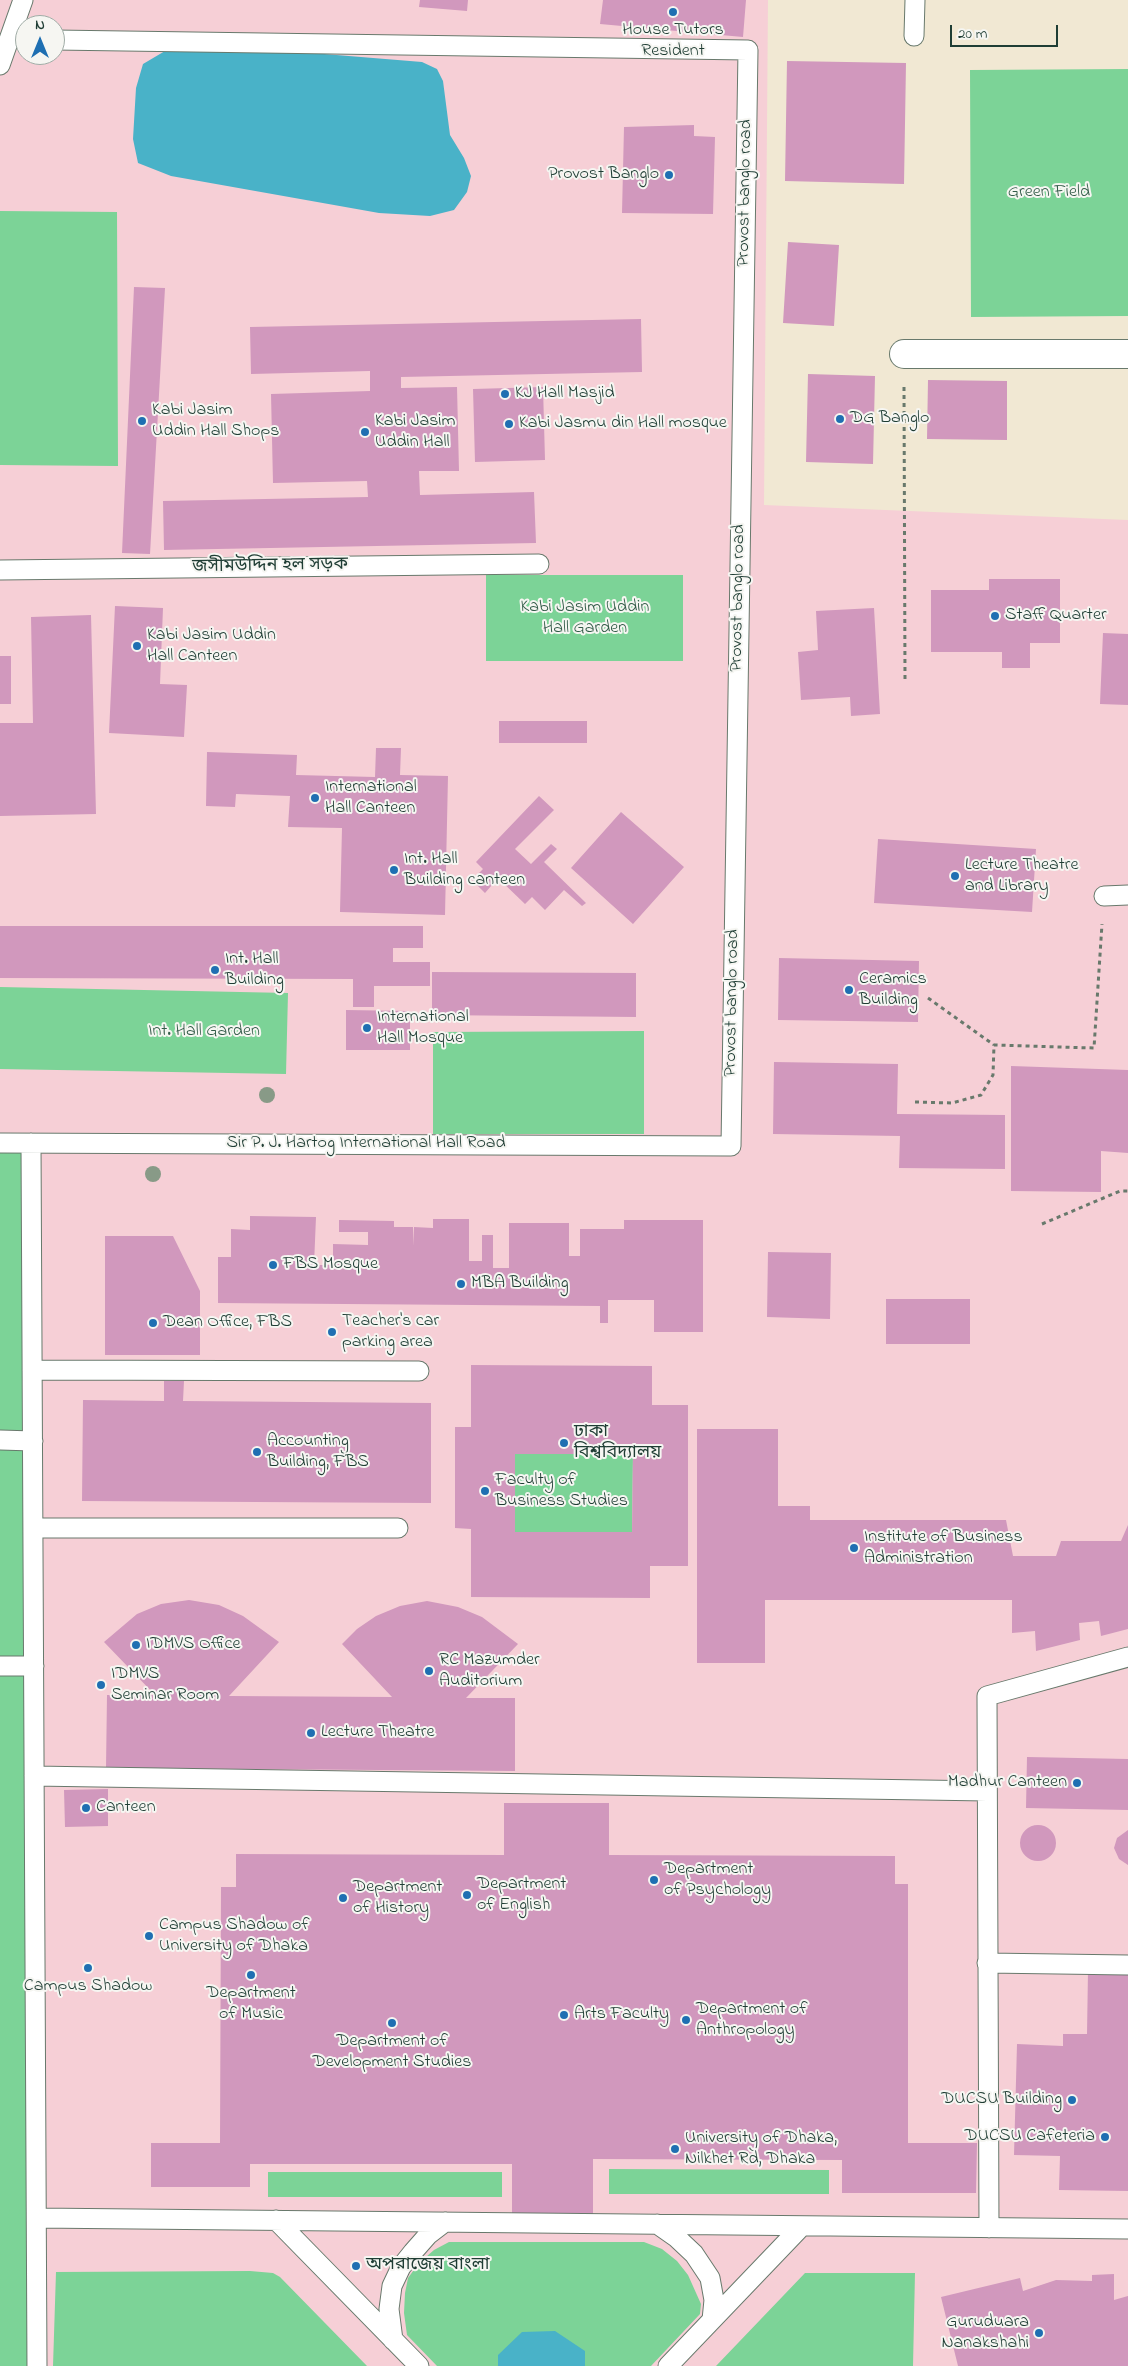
<!DOCTYPE html>
<html>
<head>
<meta charset="utf-8">
<style>
	body { margin:0 }
	#map { position:relative; width:1128px; height:2366px; overflow:hidden; background:#f1e8d3; font-family:"Indie Flower",sans-serif }
	canvas { display:block }
	.north { position:absolute; left:15px; top:15px; width:50px; height:50px; box-sizing:border-box; background:#f6f6f2; border:1px solid #a0aca6; border-radius:50%; rotate:0deg; font-size:14px; font-weight:700; line-height:20px; text-align:center; color:#1f3d34 }
	.north::after { content:''; display:block; margin:auto; width:18px; height:22px; background:#1f6fb2; clip-path:polygon(50% 0,100% 100%,50% 72%,0 100%) }
	.scale { position:absolute; left:950px; top:25px; width:108px; height:22px; box-sizing:border-box; border:2px solid #1f3d34; border-top:0; padding-left:6px; font-size:15px; line-height:18px; white-space:nowrap; color:#1f3d34; -webkit-text-stroke:4px #f6f6f2; paint-order:stroke }
</style>
</head>
<body>
<div id="map">
<canvas width="1128" height="2366"></canvas>
<div class="north">N</div>
<div class="scale">20 m</div>
</div>
<script>
const context = document.querySelector('canvas').getContext('2d');
context.lineJoin = 'round';
function fill(path, color) { context.fillStyle = color; context.fill(path, 'evenodd'); }
const toPath = rows => new Path2D(rows.map(r => 'M' + r).join(''));
function stroke(path, color, width, dash) { context.strokeStyle = color; context.lineWidth = width; context.lineCap = dash ? 'butt' : 'round'; context.setLineDash(dash || []); context.stroke(path); }
function write(font, color, halo, rows, align = 'center') {
  context.font = font + ' "Indie Flower","Noto Sans Bengali",sans-serif'; context.lineWidth = 4; context.setLineDash([]); context.textBaseline = 'middle'; context.strokeStyle = halo; context.fillStyle = color; for (const [text, x, y, turn = 0] of rows) {
    context.save(); context.translate(x, y); context.rotate((+turn || 0) * Math.PI / 180); context.textAlign = isNaN(turn) ? turn : align; if (halo) context.strokeText(text, 0, 0); context.fillText(text, 0, 0); context.restore();
  }
}
fill(toPath([
	[0,0,768,0,764,505,1128,520,1128,2366,0,2366],
	[25,25,55,25,55,55,25,55]
]), '#f6cfd6');
fill(toPath([
	[1128,69,1128,316,971,317,970,70],
	[0,211,117,212,118,466,0,465],
	[486,575,683,575,683,661,486,661],
	[0,987,288,993,286,1074,0,1069],
	[644,1031,644,1134,433,1134,433,1032],
	[0,1147,28,1147,29,1437,0,1436],
	[0,1445,28,1445,31,1662,0,1662],
	[515,1454,633,1454,632,1532,515,1532],
	[0,1670,31,1671,35,2366,0,2366],
	[609,2169,829,2170,829,2194,609,2194],
	[268,2172,502,2172,502,2197,268,2197],
	[449,2242,644,2242,662,2249,677,2261,688,2275,701,2304,700,2314,651,2366,437,2366,407,2335,404,2313,405,2293,408,2278,419,2263,434,2250],
	[250,2271,273,2273,280,2277,367,2366,53,2366,56,2272],
	[805,2273,915,2273,913,2366,716,2366]
]), '#7cd397');
fill(toPath([
	[165,51,312,53,422,62,437,69,443,81,450,135,464,158,471,176,467,192,454,210,430,216,379,213,171,176,138,163,133,139,136,88,143,64],
	[555,2331,585,2351,585,2366,498,2366,498,2355,522,2332]
]), '#49b2c8');
fill(toPath([
	[420,0,468,0,467,11,419,7],
	[603,0,746,0,743,37,600,24],
	[787,61,906,63,904,184,785,181],
	[694,125,694,136,715,137,713,214,622,213,624,127],
	[788,242,839,245,834,326,783,323],
	[134,287,165,288,150,554,122,553],
	[641,319,642,372,401,377,401,388,457,387,459,471,419,471,420,495,534,492,536,543,164,550,163,501,368,497,367,481,273,483,271,394,370,391,370,371,251,374,250,327],
	[808,374,875,376,873,464,806,462],
	[928,380,1007,381,1007,440,927,439],
	[543,387,545,460,475,462,473,389],
	[989,579,1060,579,1060,643,1030,643,1030,668,1002,668,1002,652,931,652,931,590,989,590],
	[115,606,163,608,160,684,187,685,184,737,109,733],
	[874,608,880,714,851,716,850,697,801,700,798,652,818,650,816,611],
	[91,615,96,814,0,816,0,723,33,723,31,617],
	[1103,633,1128,634,1128,705,1100,704],
	[0,656,11,656,11,704,0,704],
	[499,721,587,721,587,743,499,743],
	[376,748,401,748,400,775,448,776,445,915,340,912,342,828,288,827,290,796,236,794,235,807,206,806,207,752,297,755,296,775,375,777],
	[539,796,554,810,515,849,531,864,551,844,557,849,544,862,586,903,582,906,564,890,545,910,532,897,525,904,498,878,485,893,472,880,483,869,476,862],
	[621,812,684,867,633,924,571,868],
	[878,839,1036,849,1032,912,874,903],
	[0,926,423,926,423,948,393,948,393,962,430,962,430,986,374,986,374,1007,353,1007,353,979,0,978],
	[779,958,919,961,918,1022,778,1020],
	[432,972,636,973,636,1017,432,1015],
	[346,1010,410,1011,410,1050,346,1050],
	[774,1062,898,1064,897,1114,1005,1115,1005,1169,899,1168,900,1136,773,1134],
	[1011,1066,1128,1070,1128,1153,1101,1151,1101,1192,1011,1191],
	[250,1216,316,1217,314,1265,333,1265,333,1244,368,1245,368,1232,339,1232,339,1220,394,1221,394,1227,413,1227,414,1246,414,1227,433,1228,433,1219,469,1219,469,1261,482,1261,482,1235,493,1235,493,1268,509,1268,509,1223,569,1223,569,1256,580,1256,580,1229,624,1229,624,1220,703,1220,703,1332,654,1332,654,1300,608,1300,608,1323,600,1323,600,1306,218,1303,218,1257,231,1257,231,1229,250,1230],
	[105,1236,173,1236,200,1291,200,1355,105,1355],
	[768,1252,831,1253,830,1319,767,1317],
	[886,1299,970,1299,970,1344,886,1344],
	[471,1365,652,1366,652,1405,688,1405,688,1566,650,1566,650,1598,471,1597,471,1529,455,1528,455,1427,471,1427],
	[515,1454,633,1454,632,1532,515,1532],
	[164,1381,184,1381,183,1401,431,1403,431,1503,82,1501,83,1400,164,1401],
	[697,1429,778,1429,778,1506,810,1506,810,1520,1006,1520,1013,1556,1056,1556,1061,1541,1121,1541,1128,1525,1128,1629,1101,1636,1099,1621,1079,1623,1080,1640,1036,1651,1035,1631,1012,1633,1012,1600,765,1600,765,1663,697,1663],
	[189,1600,219,1605,243,1616,279,1642,229,1696,392,1697,342,1644,357,1629,376,1616,400,1606,427,1601,458,1607,482,1617,518,1644,466,1698,515,1698,515,1771,106,1768,107,1695,155,1695,104,1642,137,1614,161,1604],
	[1027,1757,1128,1759,1128,1810,1026,1808],
	[108,1789,108,1826,65,1827,64,1790],
	[504,1803,609,1803,609,1855,895,1856,895,1884,908,1884,908,2143,977,2143,976,2193,842,2193,842,2160,593,2159,593,2216,512,2216,512,2164,250,2164,250,2187,151,2187,151,2143,220,2143,221,1887,236,1887,236,1854,504,1855],
	'1020 1843a18 18 0 1 1 36 0a18 18 0 1 1-36 0Z',
	[1128,1830,1128,1865,1119,1859,1114,1848,1117,1838],
	[1088,1971,1128,1972,1128,2191,1059,2190,1060,2156,1014,2155,1017,2044,1063,2046,1063,2034,1087,2034],
	[1114,2274,1114,2300,1128,2296,1128,2366,958,2366,941,2297,1020,2278,1023,2291,1056,2280,1092,2281,1092,2275]
]), '#d198bd');
const lane = toPath([
	[914,36,915,0],
	[0,65,23,0],
	[0,570,539,564],
	[1104,896,1128,895],
	[0,1143,731,1146,748,50,55,40],
	[31,1143,37,2366],
	[32,1370,419,1371],
	[0,1440,33,1441],
	[33,1528,398,1528],
	[0,1666,34,1666],
	[34,1776,987,1791],
	[987,1963,1128,1965],
	[37,2218,1128,2229],
	[276,2220,419,2366],
	[657,2224,677,2238,694,2254,710,2278,714,2300,712,2320],
	[989,2228,987,1696,1128,1657],
	[393,2340,389,2309,392,2286,401,2267,413,2252,428,2235,445,2222],
	[668,2366,802,2226]
]);
const street = toPath([
	[904,354,1128,354]
]);
stroke(lane, '#68796c', 21);
stroke(street, '#68796c', 30);
stroke(toPath([
	[904,387,905,680],
	[928,998,994,1045],
	[915,1102,952,1103,981,1095,993,1075,994,1045,1094,1048,1102,924],
	[1042,1224,1120,1191,1128,1191]
]), '#68796c', 3, [4, 4]);
stroke(lane, '#fff', 19);
stroke(street, '#fff', 28);
context.fillStyle = '#889a87';
for (const [x, y] of [
	[267,1095],
	[153,1174]
]) { context.beginPath(); context.arc(x, y, 8, 0, 2 * Math.PI); context.fill(); }
for (const [x, y, r, color] of [
	[673,12,5,"#1f6fb2"],
	[669,175,5,"#1f6fb2"],
	[505,394,5,"#1f6fb2"],
	[840,419,5,"#1f6fb2"],
	[142,421,5,"#1f6fb2"],
	[509,424,5,"#1f6fb2"],
	[365,432,5,"#1f6fb2"],
	[995,616,5,"#1f6fb2"],
	[137,646,5,"#1f6fb2"],
	[315,798,5,"#1f6fb2"],
	[394,870,5,"#1f6fb2"],
	[955,876,5,"#1f6fb2"],
	[215,970,5,"#1f6fb2"],
	[849,990,5,"#1f6fb2"],
	[367,1028,5,"#1f6fb2"],
	[273,1265,5,"#1f6fb2"],
	[461,1284,5,"#1f6fb2"],
	[153,1323,5,"#1f6fb2"],
	[332,1332,5,"#1f6fb2"],
	[564,1443,5,"#1f6fb2"],
	[257,1452,5,"#1f6fb2"],
	[485,1491,5,"#1f6fb2"],
	[854,1548,5,"#1f6fb2"],
	[136,1645,5,"#1f6fb2"],
	[429,1671,5,"#1f6fb2"],
	[101,1685,5,"#1f6fb2"],
	[311,1733,5,"#1f6fb2"],
	[1077,1783,5,"#1f6fb2"],
	[86,1808,5,"#1f6fb2"],
	[654,1880,5,"#1f6fb2"],
	[467,1895,5,"#1f6fb2"],
	[343,1898,5,"#1f6fb2"],
	[149,1936,5,"#1f6fb2"],
	[88,1968,5,"#1f6fb2"],
	[251,1975,5,"#1f6fb2"],
	[564,2015,5,"#1f6fb2"],
	[686,2020,5,"#1f6fb2"],
	[392,2023,5,"#1f6fb2"],
	[1072,2100,5,"#1f6fb2"],
	[1105,2137,5,"#1f6fb2"],
	[675,2149,5,"#1f6fb2"],
	[356,2266,5,"#1f6fb2"],
	[1039,2333,5,"#1f6fb2"]
]) { const dot = new Path2D(); dot.arc(x, y, r, 0, 2 * Math.PI); context.fillStyle = color; context.fill(dot); stroke(dot, '#f6f6f2', 2); }
write('18px', '#1f3d34', '#f6f6f2', [
	["House Tutors",673,31,"center"],
	["Resident",673,52,"center"],
	["Provost Banglo",659,175,"right"],
	["KJ Hall Masjid",515,394],
	["Kabi Jasim",152,411],
	["Uddin Hall Shops",152,432],
	["DG Banglo",850,419],
	["Kabi Jasim",375,422],
	["Uddin Hall",375,443],
	["Kabi Jasmu din Hall mosque",519,424],
	["Staff Quarter",1005,616],
	["Kabi Jasim Uddin",147,636],
	["Hall Canteen",147,657],
	["International",325,788],
	["Hall Canteen",325,809],
	["Int. Hall",404,860],
	["Building canteen",404,881],
	["Lecture Theatre",965,866],
	["and Library",965,887],
	["Int. Hall",225,960],
	["Building",225,981],
	["Ceramics",859,980],
	["Building",859,1001],
	["International",377,1018],
	["Hall Mosque",377,1039],
	["FBS Mosque",283,1265],
	["MBA Building",471,1284],
	["Teacher's car",342,1322],
	["parking area",342,1343],
	["Dean Office, FBS",163,1323],
	["ঢাকা",574,1433],
	["বিশ্ববিদ্যালয়",574,1454],
	["Accounting",267,1442],
	["Building, FBS",267,1463],
	["Faculty of",495,1481],
	["Business Studies",495,1502],
	["Institute of Business",864,1538],
	["Administration",864,1559],
	["IDMVS Office",146,1645],
	["RC Mazumder",439,1661],
	["Auditorium",439,1682],
	["IDMVS",111,1675],
	["Seminar Room",111,1696],
	["Lecture Theatre",321,1733],
	["Madhur Canteen",1067,1783,"right"],
	["Canteen",96,1808],
	["Department",664,1870],
	["of Psychology",664,1891],
	["Department",477,1885],
	["of English",477,1906],
	["Department",353,1888],
	["of History",353,1909],
	["Campus Shadow of",159,1926],
	["University of Dhaka",159,1947],
	["Campus Shadow",88,1987,"center"],
	["Department",251,1994,"center"],
	["of Music",251,2015,"center"],
	["Department of",696,2010],
	["Anthropology",696,2031],
	["Arts Faculty",574,2015],
	["Department of",392,2042,"center"],
	["Development Studies",392,2063,"center"],
	["DUCSU Building",1062,2100,"right"],
	["DUCSU Cafeteria",1095,2137,"right"],
	["University of Dhaka,",685,2139],
	["Nilkhet Rd, Dhaka",685,2160],
	["অপরাজেয় বাংলা",366,2266],
	["Guruduara",1029,2323,"right"],
	["Nanakshahi",1029,2344,"right"]
], 'left');
write('18px', '#1f3d34', '#f6f6f2', [
	["Provost banglo road",746,193,-89],
	["জসীমউদ্দিন হল সড়ক",270,567,-1],
	["Provost banglo road",739,598,-89],
	["Provost banglo road",733,1003,-89],
	["Sir P. J. Hartog International Hall Road",366,1144]
]);
write('18px', '#325b48', '#f6f6f2', [
	["Green Field",1049,193],
	["Kabi Jasim Uddin",585,608],
	["Hall Garden",585,629],
	["Int. Hall Garden",204,1032]
]);
</script>
</body>
</html>
